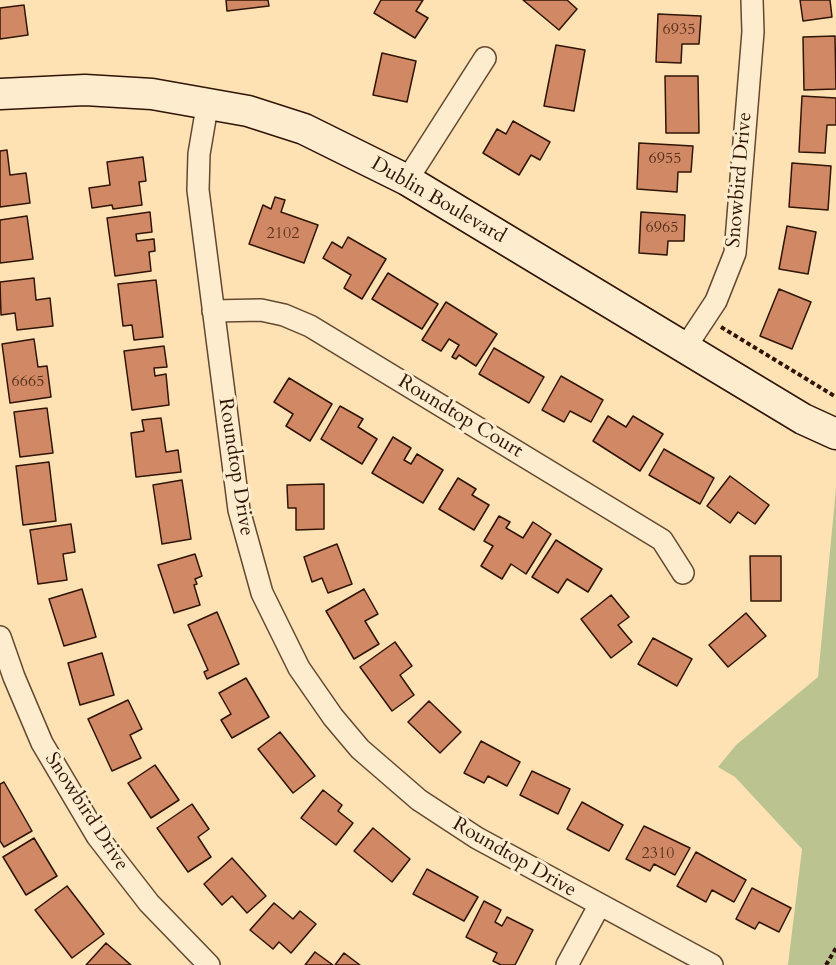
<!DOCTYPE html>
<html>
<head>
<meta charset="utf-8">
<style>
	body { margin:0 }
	canvas { display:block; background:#fee2b4 }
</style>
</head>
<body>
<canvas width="836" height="965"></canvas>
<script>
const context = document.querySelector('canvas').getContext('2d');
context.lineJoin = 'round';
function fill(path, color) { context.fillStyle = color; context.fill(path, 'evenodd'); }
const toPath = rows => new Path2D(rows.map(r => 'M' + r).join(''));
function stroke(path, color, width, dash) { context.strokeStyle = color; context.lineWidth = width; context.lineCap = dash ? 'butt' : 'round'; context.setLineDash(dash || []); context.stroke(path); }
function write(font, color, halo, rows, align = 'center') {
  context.font = font + ' Cardo,serif'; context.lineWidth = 6; context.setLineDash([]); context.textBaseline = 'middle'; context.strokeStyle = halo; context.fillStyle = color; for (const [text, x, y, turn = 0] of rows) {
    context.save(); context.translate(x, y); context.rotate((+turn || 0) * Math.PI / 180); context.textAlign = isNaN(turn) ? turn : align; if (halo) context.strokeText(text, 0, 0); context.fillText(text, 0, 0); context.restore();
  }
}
fill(toPath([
	[836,488,836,965,788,965,802,849,735,777,718,767,736,745,818,677]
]), '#bbc491');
const building = toPath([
	[226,0,268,0,269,6,227,11,226,0],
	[381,0,423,0,416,11,428,18,415,38,374,13,381,0],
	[523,0,567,0,577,9,559,30,523,0],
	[800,0,830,0,832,17,803,21,800,0],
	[24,5,28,35,0,39,0,8,24,5],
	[658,14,701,16,699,44,682,44,681,63,656,62,658,14],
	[835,36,836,89,804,90,803,37,835,36],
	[556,45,585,50,574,111,544,106,556,45],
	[382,53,416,61,407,102,373,95,382,53],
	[665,76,698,76,699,133,666,133,665,76],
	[802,96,836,98,836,125,827,125,825,153,799,152,802,96],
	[513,121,550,142,540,160,531,155,519,175,483,153,497,129,506,134,513,121],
	[639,143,693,146,691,172,678,172,677,192,637,189,639,143],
	[7,150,10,175,26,173,30,203,0,207,0,151,7,150],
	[143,157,146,181,139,182,142,205,113,209,112,205,92,208,89,188,110,185,107,162,143,157],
	[792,163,831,166,828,210,789,207,792,163],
	[275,197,285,200,281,212,318,225,304,263,249,244,263,205,271,209,275,197],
	[150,212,152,232,136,234,137,241,154,239,155,251,149,252,151,271,115,276,107,218,150,212],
	[641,212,685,215,684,241,668,241,667,255,639,253,641,212],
	[27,216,33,259,0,263,0,220,27,216],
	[787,226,816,232,808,274,779,269,787,226],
	[348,237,386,259,362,299,344,288,351,275,323,258,332,242,342,248,348,237],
	[388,273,438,304,422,329,372,299,388,273],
	[34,278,36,300,50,298,53,326,17,330,15,313,1,315,0,282,34,278],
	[156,280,163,337,134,340,132,325,123,326,118,284,156,280],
	[779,289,811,302,792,349,760,336,779,289],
	[446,302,497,334,476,366,459,355,456,359,452,357,459,345,449,339,441,351,422,340,446,302],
	[34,339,38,367,47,366,51,397,10,403,2,344,34,339],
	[164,346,167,367,154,368,155,376,166,374,169,405,132,410,124,351,164,346],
	[494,348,544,377,529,403,479,374,494,348],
	[561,376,603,400,591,422,570,411,564,422,542,410,561,376],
	[289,378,332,404,310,441,286,426,293,414,274,402,289,378],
	[340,406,363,419,358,427,377,439,362,464,321,439,340,406],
	[47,408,53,453,20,457,14,412,47,408],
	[608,416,626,427,633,416,663,434,640,471,593,441,608,416],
	[161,418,166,452,178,450,181,472,136,477,131,433,144,431,142,420,161,418],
	[393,437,411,448,404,460,411,464,417,454,443,470,423,503,372,473,393,437],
	[664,449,714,478,700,504,649,475,664,449],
	[49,462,56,521,23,525,16,466,49,462],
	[730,476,769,505,755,524,738,512,730,523,707,506,730,476],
	[458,478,476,489,472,495,489,505,474,530,439,509,458,478],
	[182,480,191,539,162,544,153,485,182,480],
	[324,484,324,529,296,530,296,508,288,508,287,485,324,484],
	[499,516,510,522,506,528,523,538,533,522,551,534,526,574,511,564,502,579,481,566,493,546,484,541,499,516],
	[71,524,75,552,63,554,67,580,38,584,30,530,71,524],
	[556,540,602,569,588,592,567,579,558,593,532,577,556,540],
	[337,544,352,584,328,593,322,578,312,582,304,557,337,544],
	[195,554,202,576,195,579,197,584,194,585,200,605,174,613,158,565,195,554],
	[750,556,781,556,781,601,751,601,750,556],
	[82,589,96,637,64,646,49,599,82,589],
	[364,589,378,614,365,621,379,644,354,659,326,611,364,589],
	[611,595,629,617,618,625,632,642,611,658,581,619,611,595],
	[217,612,239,664,207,679,204,672,208,670,188,625,217,612],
	[746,613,766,636,728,667,709,645,746,613],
	[653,638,692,659,677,686,638,664,653,638],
	[395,642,412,666,400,675,414,695,392,711,360,667,395,642],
	[102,653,114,695,80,705,68,663,102,653],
	[246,678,269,717,232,738,221,720,231,714,219,693,246,678],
	[128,700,142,729,130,735,141,758,112,771,88,719,128,700],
	[429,701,461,732,440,753,408,722,429,701],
	[280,732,315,776,293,793,258,749,280,732],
	[481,741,520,762,507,786,488,776,484,783,464,773,481,741],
	[155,765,179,800,151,818,128,783,155,765],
	[532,771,570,789,558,814,520,795,532,771],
	[4,782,32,831,4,847,0,841,0,784,4,782],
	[323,790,342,805,338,811,353,823,336,845,301,818,323,790],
	[582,802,623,825,609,851,567,829,582,802],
	[192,804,209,829,198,837,211,857,188,872,157,828,192,804],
	[644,826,690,848,675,875,654,864,650,871,626,859,644,826],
	[373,828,410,859,392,882,354,851,373,828],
	[34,838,57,876,26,895,3,857,34,838],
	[696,852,746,880,734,902,712,890,706,902,677,886,696,852],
	[232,858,266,896,247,913,232,896,222,905,204,884,232,858],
	[427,869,478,897,464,921,413,894,427,869],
	[67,886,104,934,72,958,35,910,67,886],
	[752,888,791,908,779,932,759,922,755,929,736,919,752,888],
	[484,901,501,910,495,922,502,926,507,917,533,930,515,965,501,965,493,961,497,953,466,937,484,901],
	[274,903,293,919,300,911,316,924,291,953,279,942,273,949,250,930,274,903],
	[106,943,131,965,86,965,106,943],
	[315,952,333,965,305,965,315,952],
	[344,953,360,965,335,965,344,953]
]);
fill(building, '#d08964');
stroke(building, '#301405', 1.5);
const street = toPath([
	[208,101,199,154,198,190,239,510,262,593,299,668,333,717,360,749,419,800,477,838,712,965],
	[407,180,485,58],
	[213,311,261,310,284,315,310,326,662,540,683,573],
	[685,348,716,301,735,253,753,32,752,0],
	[0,637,14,677,42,743,97,836,149,903,209,965],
	[567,965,599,906]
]);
const secondary = toPath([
	[0,94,85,90,152,94,248,111,304,129,407,180,803,419,836,434]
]);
stroke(street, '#644831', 24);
stroke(secondary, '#301405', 33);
stroke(toPath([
	[721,327,836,397],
	[826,965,836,948]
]), '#301405', 4, [4.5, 3]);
stroke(street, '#feecce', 21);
stroke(secondary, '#feecce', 30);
write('16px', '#58311d', null, [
	["6935",679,30],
	["6955",665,159],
	["6965",662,228],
	["2102",283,234],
	["6665",28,382],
	["2310",658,854]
]);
write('20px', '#301405', '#feecce', [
	["Snowbird Drive",740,180,-85],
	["Dublin Boulevard",438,201,30],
	["Roundtop Court",460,417,31],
	["Roundtop Drive",235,467,81],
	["Snowbird Drive",86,812,57],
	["Roundtop Drive",514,858,30]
]);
</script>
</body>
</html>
